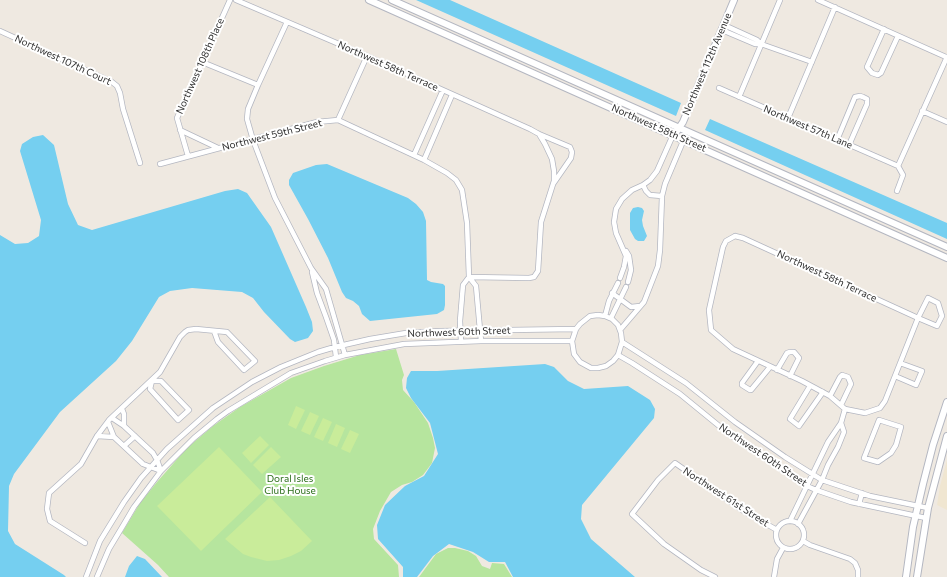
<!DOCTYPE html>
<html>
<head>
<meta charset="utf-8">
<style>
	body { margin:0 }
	canvas { display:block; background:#efe9e1 }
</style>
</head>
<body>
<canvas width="947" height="577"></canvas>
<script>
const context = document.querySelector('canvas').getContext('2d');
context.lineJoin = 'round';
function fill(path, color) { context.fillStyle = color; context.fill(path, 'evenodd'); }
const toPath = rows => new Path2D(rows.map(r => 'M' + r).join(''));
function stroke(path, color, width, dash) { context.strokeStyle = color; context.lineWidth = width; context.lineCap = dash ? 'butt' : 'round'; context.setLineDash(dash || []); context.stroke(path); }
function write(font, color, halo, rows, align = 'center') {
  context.font = font + ' Commissioner,sans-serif'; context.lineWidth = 4; context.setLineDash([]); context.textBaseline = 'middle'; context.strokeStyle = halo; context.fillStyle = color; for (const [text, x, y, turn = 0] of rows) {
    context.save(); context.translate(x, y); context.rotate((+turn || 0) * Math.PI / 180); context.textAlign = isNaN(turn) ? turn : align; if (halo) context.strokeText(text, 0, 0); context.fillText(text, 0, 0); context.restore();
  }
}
fill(toPath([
	[947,460,947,510,937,505,940,486]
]), '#f0e6d1');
fill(toPath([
	[396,349,404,375,402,380,403,390,414,402,428,423,433,438,435,448,432,463,423,475,412,482,402,485,391,492,380,511,373,529,374,539,398,565,399,577,169,577,158,565,122,533,140,503,157,482,187,448,213,426,240,407,291,378,324,366,360,355],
	[448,548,455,548,468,551,476,556,482,566,490,569,492,563,504,564,512,577,419,577,436,554]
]), '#b6e59e');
fill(toPath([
	[296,406,305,410,296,429,288,425],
	[310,412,319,416,310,435,301,431],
	[323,418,332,422,323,441,314,437],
	[336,424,345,428,337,447,328,443],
	[350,430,359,434,350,453,341,449],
	[260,436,269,445,251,463,242,453],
	[219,447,262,492,201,551,157,506],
	[271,447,281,457,262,474,253,465],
	[270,497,312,541,301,551,291,556,279,560,267,561,251,557,243,554,225,539]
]), '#c9ec9a');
fill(toPath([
	[416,0,450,0,681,103,676,116],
	[710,119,947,223,947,239,705,130],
	[43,135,54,145,68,204,78,225,92,230,225,191,238,189,247,193,271,227,306,307,312,322,313,331,308,338,295,342,290,339,264,312,253,298,242,292,192,288,170,291,159,297,132,341,116,361,60,412,14,474,9,486,8,531,15,544,64,575,66,577,0,577,0,235,15,244,28,243,39,236,41,220,20,151,22,144,33,137],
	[327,164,408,198,416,204,423,212,426,221,427,280,431,282,443,284,445,286,445,305,444,310,437,314,370,321,362,314,359,306,353,301,346,298,342,292,328,258,308,219,289,185,289,180,293,173,316,165],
	[638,207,642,208,644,211,642,220,643,226,647,236,644,241,638,241,635,239,630,230,630,213,633,208],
	[545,364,554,367,568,381,584,389,628,386,650,400,655,409,654,418,582,505,581,519,591,539,635,577,513,577,505,562,489,562,473,552,449,544,433,556,417,577,403,577,403,567,378,539,377,525,385,505,405,486,424,476,438,454,430,423,411,398,406,388,407,378,411,371,437,371],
	[137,556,145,559,162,577,125,577,129,566]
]), '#75cff0');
const street = toPath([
	[236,0,367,56,530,129,539,134,570,147,572,152,571,158,553,184],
	[818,0,946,57],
	[287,22,258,85,248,109,247,119,253,140,275,198,311,268,326,289,345,355],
	[724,25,757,40,761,44],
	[884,29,867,67,872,73,878,75,881,73,898,36],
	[722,30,755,44,761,44,812,62],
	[0,31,112,82,117,86,120,93,123,109,140,163],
	[202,62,258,85],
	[719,88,898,166],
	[739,97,780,0],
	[922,111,947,122],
	[788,118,835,7],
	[338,120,367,56],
	[180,130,218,148],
	[837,140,855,97,860,96,863,97,867,99,867,104,849,145],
	[414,155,443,90],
	[188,156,177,118,230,0],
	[424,160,452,95],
	[160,164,317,122,338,120,424,160,447,173,456,180,462,190,467,223,469,277,463,285,460,321,461,341],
	[643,185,646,191,650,195,662,196],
	[897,191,903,175,898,166,947,57],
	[735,236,743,238,918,318,885,401,880,408,865,413,845,409,830,396,802,381,733,349,711,330,709,310,723,247,726,241,735,236],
	[626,251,629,256,631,270,628,282],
	[312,272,317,293,326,317,334,340,336,357],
	[469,277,529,278,534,277,538,271,541,222,554,181,554,171,552,159,545,144,539,134],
	[469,277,476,286,481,341],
	[620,278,624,267,626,256,616,233,614,222,616,209,622,199,632,190,643,185,650,180,657,171,673,135],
	[612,293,631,307,640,306],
	[928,298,938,303,942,316,937,326,918,318,928,298],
	[598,315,605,316,612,319,618,325,621,333,622,342,618,355,613,361,606,366,598,368,591,368,580,362,574,354,572,341,576,329,580,324,590,316,598,315],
	[605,316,609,301,618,283],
	[611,318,626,287],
	[620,330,644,302,658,266,660,250,662,196,665,184,684,139],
	[622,342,686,383,735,422,785,457,822,480,870,496,928,508],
	[618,355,632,363,680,394,729,434,807,486,816,490,851,502,926,518],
	[758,361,742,383,742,385,750,390,751,390,770,367],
	[777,370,787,353,790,352,794,352,799,358,790,376],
	[895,376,916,385,922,371,900,363],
	[152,381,161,381,189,410,178,420,150,389,152,381],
	[810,386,790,419,799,426,823,392],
	[830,396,840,377,842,375,848,377,851,384,841,405],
	[122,409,124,414,124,426],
	[112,418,124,426,153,453,157,460,161,471],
	[879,420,901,427,896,445,891,453,878,462,864,458,879,420],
	[108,422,114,437,143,464,161,471],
	[97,436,114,437],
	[124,446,135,436],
	[859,504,862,493],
	'776 535a14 14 0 1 1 28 0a14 14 0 1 1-28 0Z',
	[790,521,828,442,841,423,845,409],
	[798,524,822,480,828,465,838,447,844,432,841,423],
	[803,541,810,545,850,559,855,563,858,570,858,577],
	[85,543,50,521,47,509,49,493,81,464,97,436,109,420,160,372,180,337,185,332,188,330,196,329,227,332,255,361,244,370,218,342,214,331],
	[86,577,100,541,124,502,141,478,167,449,213,408,252,382,281,367,318,352,335,347,370,339,406,333,440,331,576,329],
	[97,577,109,549,124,524,134,507,161,471,194,438,217,419,228,411,291,373,325,361,345,355,404,344,481,341,572,341],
	[715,577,701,570,664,544,632,514,658,480,675,463,745,512,777,530],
	[774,577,777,559,783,548]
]);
const secondary = toPath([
	[369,0,947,258],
	[392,0,947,247],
	[677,131,683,122,734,0],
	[906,577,913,527,923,484,933,445,947,402],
	[917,577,928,508,947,436]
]);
stroke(street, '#b4b7c1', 6);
stroke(secondary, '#b4b7c1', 8);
stroke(street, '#fff', 4.5);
stroke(secondary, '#fff', 6);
write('10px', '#2e2e2e', '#fff', [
	["Northwest 107th Court",63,60,25],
	["Northwest 112th Avenue",707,64,-67],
	["Northwest 108th Place",200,66,-66],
	["Northwest 58th Terrace",388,66,24],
	["Northwest 57th Lane",808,127,23],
	["Northwest 58th Street",659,128,24],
	["Northwest 59th Street",272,135,-14],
	["Northwest 58th Terrace",827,276,25],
	["Northwest 60th Street",459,332,-2],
	["Northwest 60th Street",763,455,34],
	["Northwest 61st Street",726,497,33]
]);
write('10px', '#2c6e1b', '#fff', [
	["Doral Isles",290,479],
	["Club House",290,491]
]);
</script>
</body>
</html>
